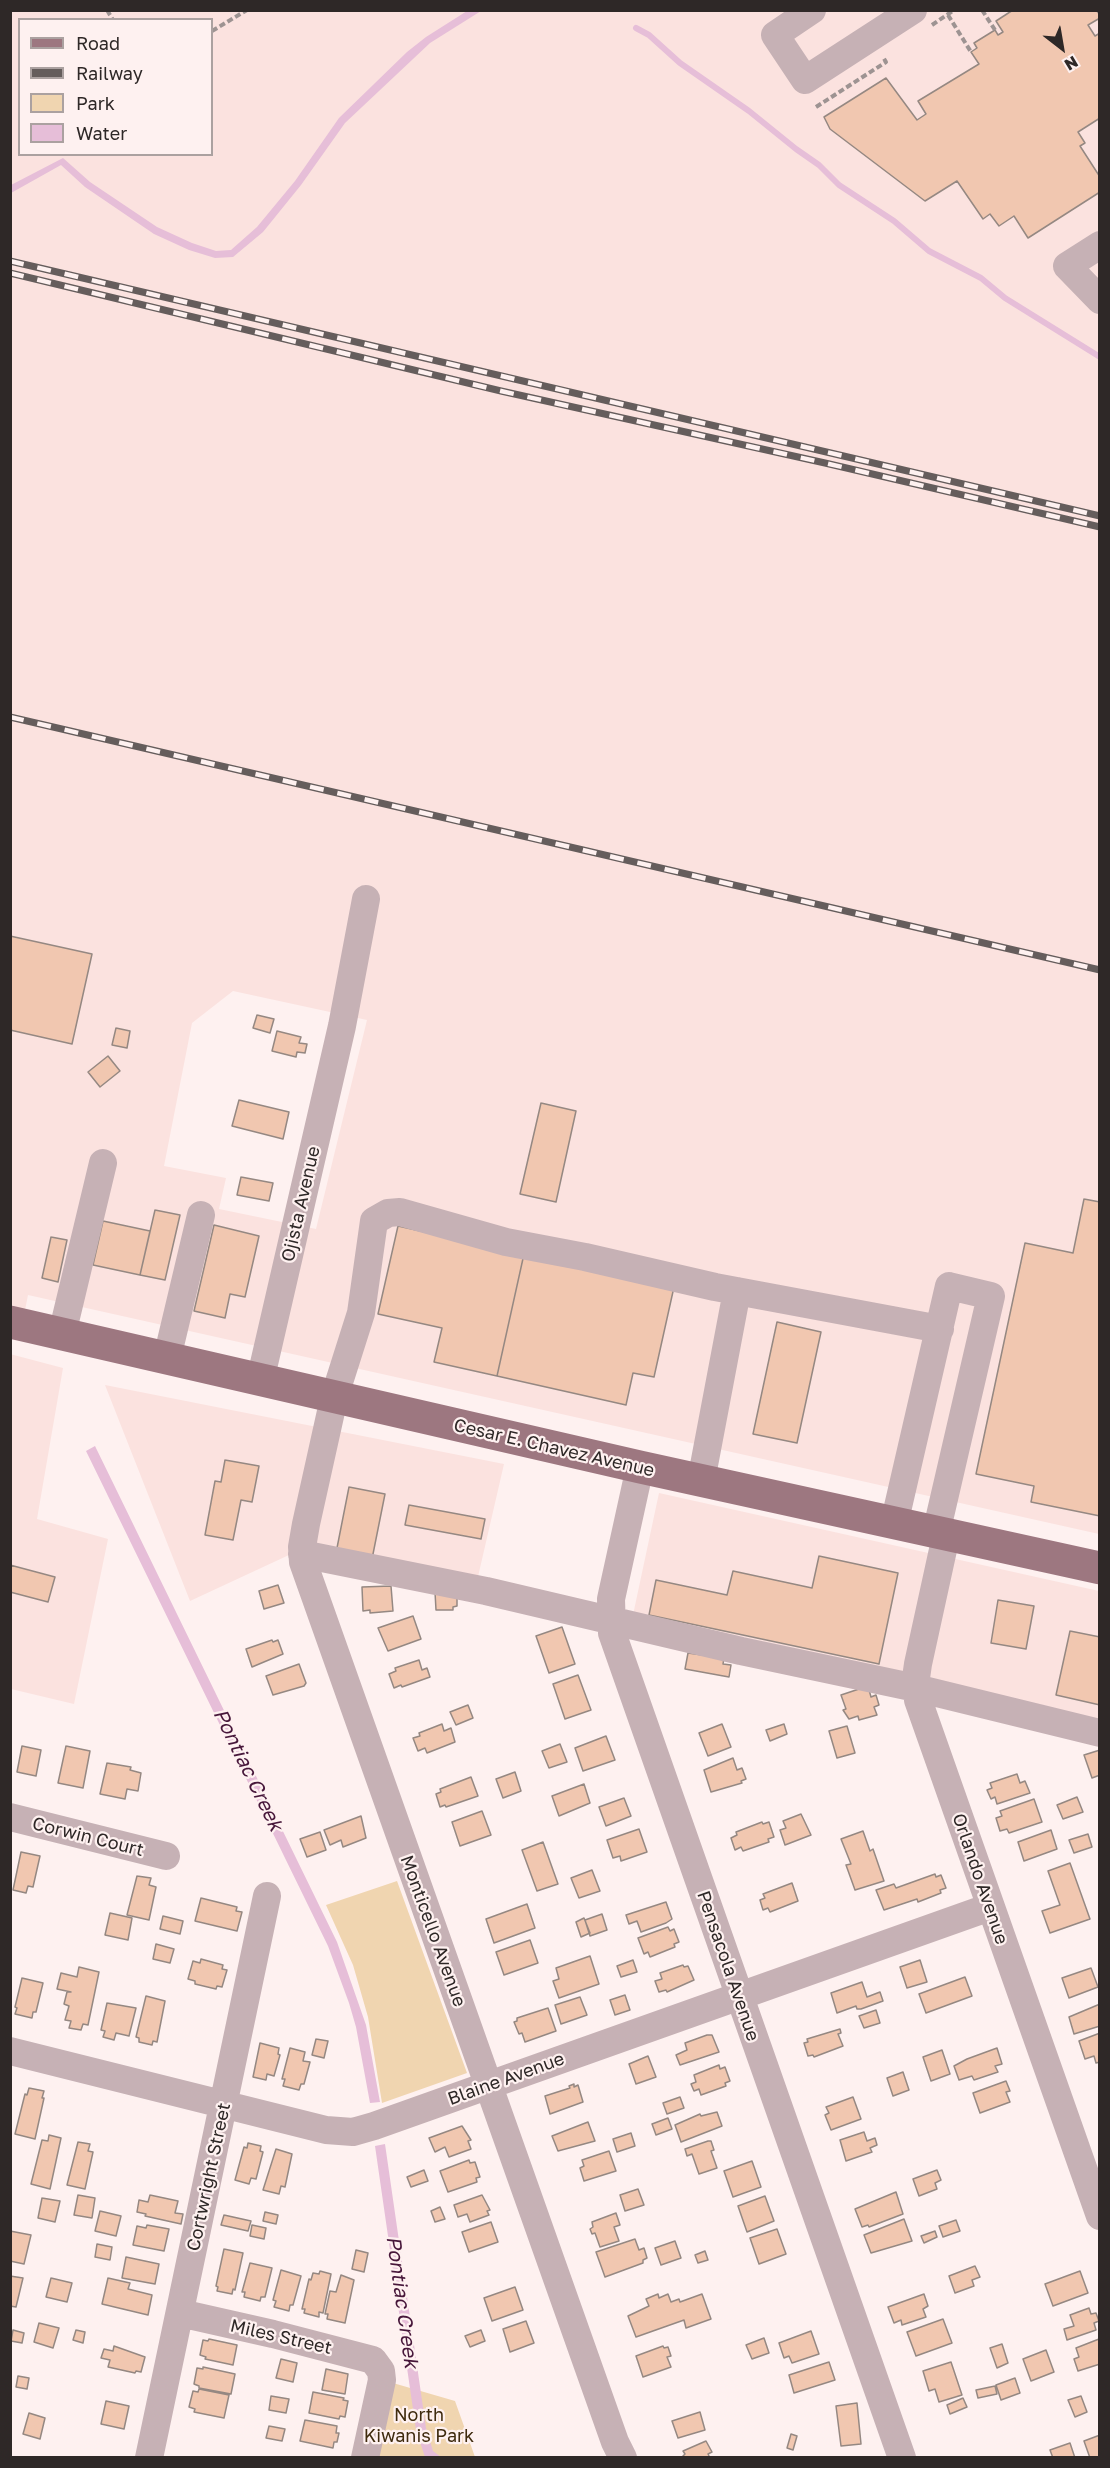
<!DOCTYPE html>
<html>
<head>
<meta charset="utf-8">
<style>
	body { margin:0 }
	#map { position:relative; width:1110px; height:2468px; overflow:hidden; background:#fef1f0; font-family:"Golos Text",sans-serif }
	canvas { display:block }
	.frame { position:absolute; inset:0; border:12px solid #2e2827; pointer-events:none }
	.legend { position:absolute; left:18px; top:18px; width:195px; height:138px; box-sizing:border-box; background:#fef1f0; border:2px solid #aba1a0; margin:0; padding:8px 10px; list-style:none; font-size:18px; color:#2e2827 }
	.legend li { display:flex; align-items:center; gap:12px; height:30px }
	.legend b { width:30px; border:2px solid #aba1a0 }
	.north { position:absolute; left:1032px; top:18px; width:60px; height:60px; -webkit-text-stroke:4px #fef1f0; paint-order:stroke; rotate:149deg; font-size:16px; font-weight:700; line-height:24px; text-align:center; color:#2e2827 }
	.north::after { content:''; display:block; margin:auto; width:21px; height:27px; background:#2e2827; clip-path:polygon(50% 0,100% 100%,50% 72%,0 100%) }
</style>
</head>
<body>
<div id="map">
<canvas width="1110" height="2468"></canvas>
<div class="frame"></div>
<ul class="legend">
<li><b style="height:8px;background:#9d7780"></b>Road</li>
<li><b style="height:8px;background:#655d5c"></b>Railway</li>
<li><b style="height:16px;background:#f0d5b0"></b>Park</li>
<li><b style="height:16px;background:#e6bed8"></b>Water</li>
</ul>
<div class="north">N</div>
</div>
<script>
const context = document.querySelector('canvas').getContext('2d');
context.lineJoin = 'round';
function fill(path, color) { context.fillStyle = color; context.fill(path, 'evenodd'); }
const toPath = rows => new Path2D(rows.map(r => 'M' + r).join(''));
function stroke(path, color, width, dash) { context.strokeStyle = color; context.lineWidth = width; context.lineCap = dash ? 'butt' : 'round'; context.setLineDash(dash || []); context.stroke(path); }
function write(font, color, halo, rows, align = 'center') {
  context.font = font + ' "Golos Text",sans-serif'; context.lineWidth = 4.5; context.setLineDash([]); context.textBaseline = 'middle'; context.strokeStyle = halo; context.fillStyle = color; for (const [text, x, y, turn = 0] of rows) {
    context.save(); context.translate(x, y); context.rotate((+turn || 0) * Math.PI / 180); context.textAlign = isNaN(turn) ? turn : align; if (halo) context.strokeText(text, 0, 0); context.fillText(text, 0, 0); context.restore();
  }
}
fill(toPath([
	[11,11,1099,11,1099,1534,28,1295,22,1325,11,1322],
	[20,20,212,20,212,154,20,154],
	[233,991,367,1020,316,1229,219,1209,226,1178,164,1166,192,1023],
	[10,1354,63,1368,37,1519,108,1539,74,1704,11,1689],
	[105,1385,504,1464,474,1594,289,1555,190,1601],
	[659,1493,1099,1591,1099,1731,630,1629]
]), '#fbe2df');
fill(toPath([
	[397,1881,467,2073,382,2103,368,2017,353,1965,326,1905],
	[393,2383,455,2401,475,2457,378,2458]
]), '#f0d5b0');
fill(toPath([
	[467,11,481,11,430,43,345,123,301,185,263,232,233,257,215,258,189,250,154,234,85,187,61,165,11,193,11,185,63,158,90,182,157,227,192,243,216,251,231,250,257,227,295,181,339,118,407,52,426,37],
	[95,1446,337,1942,366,2025,380,2102,370,2103,356,2027,349,2003,328,1946,86,1451],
	[385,2144,426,2428,433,2451,441,2457,425,2457,416,2430,375,2146]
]), '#e6bed8');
stroke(toPath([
	[636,28,649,35,680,63,749,111,796,149,819,165,839,185,894,221,929,251,981,278,1005,298,1100,357]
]), '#e6bed8', 6);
const building = toPath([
	[1013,10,1096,10,1100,15,1100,18,1088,25,1095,36,1100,33,1100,118,1078,132,1085,143,1080,146,1100,177,1100,192,1028,238,1014,216,999,226,990,214,983,219,957,181,925,201,830,129,824,117,886,78,917,120,926,114,918,101,979,64,971,52,977,48,974,43,995,30,998,35,1003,32,996,21,1013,10],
	[10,936,92,954,72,1044,10,1030,10,936],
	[257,1015,274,1019,270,1033,253,1028,257,1015],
	[116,1028,130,1031,127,1048,112,1045,116,1028],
	[277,1031,301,1037,299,1043,307,1044,305,1053,297,1052,296,1057,272,1051,277,1031],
	[108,1056,120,1071,100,1087,88,1072,108,1056],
	[239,1100,289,1112,283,1139,232,1126,239,1100],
	[541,1103,576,1111,556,1202,520,1194,541,1103],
	[241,1177,273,1183,269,1201,237,1195,241,1177],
	[1084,1199,1100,1202,1100,1516,1031,1502,1034,1486,976,1474,1025,1243,1073,1253,1084,1199],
	[155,1210,180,1215,165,1280,140,1275,155,1210],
	[103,1221,150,1231,140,1275,93,1265,103,1221],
	[214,1225,259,1236,245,1297,230,1294,225,1318,194,1311,214,1225],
	[398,1226,524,1254,497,1376,434,1362,442,1328,378,1314,398,1226],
	[51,1237,67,1240,58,1282,42,1278,51,1237],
	[524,1254,674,1287,654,1377,633,1373,626,1405,497,1376,524,1254],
	[777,1322,821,1332,797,1443,753,1434,777,1322],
	[225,1460,259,1466,252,1502,241,1500,233,1540,205,1535,215,1481,221,1482,225,1460],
	[349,1487,385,1494,372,1559,336,1553,349,1487],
	[409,1505,485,1519,481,1539,405,1525,409,1505],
	[819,1556,898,1573,879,1664,649,1615,656,1580,727,1595,733,1571,812,1588,819,1556],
	[10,1565,55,1577,48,1602,10,1592,10,1565],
	[278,1585,284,1603,264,1609,259,1591,278,1585],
	[391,1586,393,1611,370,1613,370,1610,363,1611,362,1587,391,1586],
	[435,1592,457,1597,457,1606,453,1607,453,1610,436,1610,435,1592],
	[998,1600,1034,1606,1026,1649,991,1643,998,1600],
	[413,1616,421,1639,388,1651,378,1628,413,1616],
	[562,1627,575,1664,549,1673,536,1636,562,1627],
	[1070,1631,1100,1637,1100,1705,1056,1695,1070,1631],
	[272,1640,273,1642,278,1640,283,1654,252,1667,246,1649,272,1640],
	[688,1653,724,1658,723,1664,731,1665,729,1677,685,1669,688,1653],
	[419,1660,422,1670,427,1668,430,1677,402,1687,401,1685,394,1688,389,1674,396,1671,395,1668,419,1660],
	[299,1664,306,1683,304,1686,273,1695,266,1676,299,1664],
	[578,1675,591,1710,565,1719,553,1684,578,1675],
	[868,1686,871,1697,876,1695,879,1705,874,1707,877,1715,859,1720,858,1716,849,1719,843,1710,846,1709,841,1695,868,1686],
	[468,1705,473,1718,456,1725,450,1712,468,1705],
	[442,1724,444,1731,451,1728,455,1742,427,1753,425,1748,418,1751,413,1738,420,1736,419,1733,442,1724],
	[722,1724,731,1747,708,1756,699,1733,722,1724],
	[784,1724,787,1734,770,1741,766,1730,784,1724],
	[847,1726,855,1753,837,1758,829,1731,847,1726],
	[606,1736,615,1760,583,1771,575,1748,606,1736],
	[560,1744,567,1762,549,1768,542,1751,560,1744],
	[22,1746,41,1750,36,1776,17,1772,22,1746],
	[66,1746,90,1751,83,1788,58,1783,66,1746],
	[1100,1750,1100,1775,1092,1778,1084,1755,1100,1750],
	[733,1758,737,1770,742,1768,746,1779,741,1781,742,1783,711,1792,704,1770,733,1758],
	[107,1763,131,1767,130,1770,141,1773,138,1791,127,1789,125,1799,100,1794,107,1763],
	[515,1772,521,1791,503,1798,496,1779,515,1772],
	[1017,1774,1020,1783,1025,1781,1030,1793,997,1804,995,1797,991,1799,987,1790,992,1788,990,1783,1017,1774],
	[471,1777,478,1796,446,1807,445,1805,440,1807,436,1794,441,1792,440,1789,471,1777],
	[584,1784,590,1803,559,1816,552,1796,584,1784],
	[1077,1797,1083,1812,1063,1819,1057,1805,1077,1797],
	[624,1798,631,1816,606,1826,599,1807,624,1798],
	[1034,1799,1042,1822,1009,1833,1007,1829,1000,1831,996,1818,1002,1816,1000,1811,1034,1799],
	[482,1811,491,1835,460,1846,452,1822,482,1811],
	[801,1814,811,1835,785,1845,780,1830,786,1828,783,1821,801,1814],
	[361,1816,366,1838,343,1847,341,1840,330,1845,324,1830,361,1816],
	[762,1822,763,1824,769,1822,774,1837,768,1839,769,1842,743,1851,741,1847,735,1850,731,1838,737,1835,736,1832,762,1822],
	[639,1829,647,1852,621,1861,620,1856,613,1858,607,1840,639,1829],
	[1051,1830,1057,1849,1024,1861,1018,1842,1051,1830],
	[863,1831,870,1851,873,1849,884,1881,855,1890,846,1865,851,1864,841,1839,863,1831],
	[320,1832,326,1850,307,1857,300,1839,320,1832],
	[1088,1834,1092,1847,1074,1853,1069,1840,1088,1834],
	[543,1842,558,1884,537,1891,522,1850,543,1842],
	[21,1852,40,1856,33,1887,28,1886,26,1893,13,1890,21,1852],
	[1070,1863,1090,1919,1050,1933,1042,1911,1060,1905,1048,1871,1070,1863],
	[592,1870,600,1891,579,1898,571,1878,592,1870],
	[935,1874,936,1877,941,1875,946,1888,940,1890,941,1893,918,1902,917,1899,884,1910,876,1890,894,1884,896,1888,935,1874],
	[137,1876,151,1878,149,1885,156,1887,149,1920,127,1915,137,1876],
	[792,1883,798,1901,770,1912,768,1908,763,1910,760,1900,765,1898,763,1894,792,1883],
	[201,1898,237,1907,236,1911,242,1912,237,1931,195,1921,201,1898],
	[666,1902,672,1919,666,1923,641,1932,637,1921,629,1924,626,1915,666,1902],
	[527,1904,535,1928,494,1943,486,1919,527,1904],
	[110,1913,132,1918,128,1940,105,1935,110,1913],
	[602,1914,607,1930,590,1936,585,1920,602,1914],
	[163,1916,183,1921,180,1934,160,1929,163,1916],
	[584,1918,590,1933,581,1937,576,1922,584,1918],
	[668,1927,670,1931,674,1929,679,1942,674,1944,675,1947,650,1957,648,1952,644,1954,638,1938,668,1927],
	[530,1940,538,1963,504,1975,496,1952,530,1940],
	[156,1944,174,1949,170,1963,153,1959,156,1944],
	[590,1956,599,1984,559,1998,553,1981,559,1979,556,1968,590,1956],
	[201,1959,223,1965,222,1969,227,1970,222,1987,217,1986,216,1989,195,1984,195,1981,188,1979,193,1961,200,1963,201,1959],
	[633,1960,637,1972,621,1977,617,1966,633,1960],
	[920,1960,927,1982,907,1988,900,1967,920,1960],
	[683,1965,684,1967,688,1966,694,1980,667,1992,666,1990,659,1992,655,1981,662,1979,660,1973,683,1965],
	[79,1967,99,1972,88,2025,83,2024,81,2030,69,2028,71,2021,65,2020,69,2006,64,2004,67,1992,71,1992,57,1989,61,1973,77,1977,79,1967],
	[1091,1968,1098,1987,1069,1998,1062,1978,1091,1968],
	[965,1977,972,1996,926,2013,919,1994,965,1977],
	[22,1978,43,1983,36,2012,33,2012,32,2018,15,2014,17,2008,15,2007,22,1978],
	[862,1982,867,1997,880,1992,883,2001,861,2009,857,2009,856,2006,837,2013,831,1993,862,1982],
	[625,1995,630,2010,615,2015,610,2000,625,1995],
	[146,1996,165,2001,157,2042,153,2041,152,2045,139,2042,139,2038,136,2037,146,1996],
	[580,1997,587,2015,561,2024,555,2005,580,1997],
	[107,2003,136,2008,129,2036,116,2033,114,2040,103,2037,105,2031,101,2030,107,2003],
	[1100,2004,1100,2026,1074,2034,1069,2017,1100,2004],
	[548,2008,556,2031,525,2042,522,2033,519,2034,514,2022,517,2021,517,2018,548,2008],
	[876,2010,880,2023,864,2028,859,2016,876,2010],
	[840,2029,841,2033,838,2034,843,2046,814,2057,813,2055,808,2056,804,2043,808,2042,807,2039,840,2029],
	[1100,2033,1100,2062,1096,2063,1094,2056,1085,2059,1079,2041,1100,2033],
	[707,2035,712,2035,719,2052,680,2065,676,2055,687,2050,685,2043,707,2035],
	[316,2039,328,2041,324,2058,312,2055,316,2039],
	[260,2043,279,2048,278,2054,280,2055,274,2076,267,2074,266,2080,253,2077,260,2043],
	[290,2048,305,2052,303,2061,310,2062,304,2084,301,2084,299,2090,283,2086,285,2079,282,2079,290,2048],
	[997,2048,1002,2064,995,2066,998,2072,974,2080,972,2076,959,2080,954,2066,967,2059,997,2048],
	[942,2050,950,2074,931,2081,923,2057,942,2050],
	[648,2056,656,2077,636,2084,629,2064,648,2056],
	[719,2065,720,2069,725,2067,730,2081,725,2083,726,2086,701,2095,699,2089,694,2091,691,2084,696,2082,694,2075,719,2065],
	[903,2072,909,2090,893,2096,887,2078,903,2072],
	[1006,2081,1010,2091,1006,2092,1010,2102,980,2113,973,2093,1006,2081],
	[574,2084,574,2087,578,2085,583,2102,550,2114,545,2096,570,2088,569,2086,574,2084],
	[29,2088,44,2091,42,2098,44,2098,35,2139,15,2134,25,2094,27,2095,29,2088],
	[680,2097,684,2108,667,2114,663,2103,680,2097],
	[853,2097,861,2119,831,2130,825,2115,829,2113,826,2107,853,2097],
	[717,2112,722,2126,681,2142,675,2125,700,2114,701,2116,717,2112],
	[668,2118,672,2129,656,2135,652,2124,668,2118],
	[588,2122,595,2141,558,2151,552,2136,588,2122],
	[462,2126,471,2140,468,2141,471,2149,449,2157,445,2147,435,2152,429,2138,462,2126],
	[864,2132,867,2141,875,2138,877,2145,870,2148,872,2152,846,2161,840,2140,864,2132],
	[631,2133,635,2146,617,2152,613,2139,631,2133],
	[49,2135,61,2138,50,2189,31,2184,42,2140,48,2141,49,2135],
	[708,2141,711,2141,714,2150,711,2151,717,2168,699,2174,692,2154,687,2156,685,2149,708,2141],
	[78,2142,90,2144,88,2151,93,2152,85,2189,67,2185,78,2142],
	[248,2143,261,2146,260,2151,263,2152,256,2179,251,2178,249,2184,235,2180,244,2147,247,2148,248,2143],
	[276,2149,292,2154,285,2187,281,2186,279,2194,263,2190,276,2149],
	[609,2151,616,2171,584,2181,580,2168,584,2166,582,2160,609,2151],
	[469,2160,470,2163,475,2162,480,2177,476,2178,477,2182,448,2192,440,2171,469,2160],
	[752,2161,761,2187,733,2197,724,2171,752,2161],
	[424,2170,428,2181,411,2187,407,2177,424,2170],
	[937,2170,941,2180,935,2183,937,2189,919,2196,913,2179,937,2170],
	[638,2189,644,2205,625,2211,620,2195,638,2189],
	[896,2192,903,2214,869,2227,868,2225,862,2227,855,2209,896,2192],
	[78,2195,95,2198,92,2218,74,2215,78,2195],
	[150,2195,178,2201,175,2213,183,2214,181,2224,145,2216,146,2214,137,2212,139,2200,148,2202,150,2195],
	[482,2195,490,2210,487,2211,489,2215,470,2222,467,2214,458,2217,454,2205,482,2195],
	[765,2196,774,2221,747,2232,738,2206,765,2196],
	[42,2198,60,2201,55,2222,38,2218,42,2198],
	[440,2207,445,2219,435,2222,431,2211,440,2207],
	[100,2211,121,2216,116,2236,95,2231,100,2211],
	[265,2212,278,2215,276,2224,263,2221,265,2212],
	[616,2213,620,2225,614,2227,619,2241,600,2247,595,2233,592,2234,590,2229,593,2227,592,2222,616,2213],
	[224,2215,251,2221,248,2231,221,2225,224,2215],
	[904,2219,912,2241,871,2253,864,2235,904,2219],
	[956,2220,960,2231,943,2237,939,2226,956,2220],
	[491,2222,498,2242,469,2252,462,2232,491,2222],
	[147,2225,169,2229,164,2251,133,2245,137,2226,146,2228,147,2225],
	[252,2225,266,2228,264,2239,250,2236,252,2225],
	[777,2229,786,2254,759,2264,750,2238,777,2229],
	[10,2231,31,2235,24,2264,10,2261,10,2231],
	[935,2231,937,2237,924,2243,921,2236,935,2231],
	[635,2239,639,2250,644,2248,647,2258,643,2260,643,2263,605,2277,596,2252,635,2239],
	[675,2241,681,2258,661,2265,655,2248,675,2241],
	[97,2244,112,2247,110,2260,95,2257,97,2244],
	[224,2249,243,2253,235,2290,233,2289,232,2294,217,2291,218,2287,216,2286,224,2249],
	[356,2250,368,2253,364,2272,352,2269,356,2250],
	[705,2251,708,2260,698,2263,695,2255,705,2251],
	[126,2257,159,2264,155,2284,122,2278,126,2257],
	[250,2263,272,2268,265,2297,261,2297,260,2301,244,2297,245,2292,242,2292,250,2263],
	[975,2266,980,2277,972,2280,974,2286,955,2293,949,2276,975,2266],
	[281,2270,301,2276,293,2305,290,2305,289,2311,274,2307,276,2301,273,2300,281,2270],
	[320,2271,331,2274,323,2313,319,2312,319,2317,304,2313,305,2309,302,2309,309,2279,311,2280,313,2273,319,2274,320,2271],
	[1080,2271,1088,2293,1053,2306,1045,2284,1080,2271],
	[341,2275,354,2280,345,2323,327,2319,328,2314,325,2314,330,2291,336,2292,341,2275],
	[10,2276,23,2278,16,2307,10,2306,10,2276],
	[51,2278,72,2283,67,2302,46,2297,51,2278],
	[108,2278,130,2283,128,2289,152,2295,148,2315,102,2304,108,2278],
	[515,2287,523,2310,492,2321,484,2298,515,2287],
	[658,2294,659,2298,668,2294,671,2302,679,2299,680,2302,702,2294,711,2319,686,2328,684,2320,636,2337,628,2316,649,2306,646,2299,658,2294],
	[924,2294,928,2306,923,2309,926,2317,902,2325,901,2320,894,2323,888,2307,924,2294],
	[1089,2308,1091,2314,1096,2313,1099,2321,1094,2323,1096,2330,1067,2340,1064,2329,1074,2326,1070,2315,1089,2308],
	[943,2319,952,2343,916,2356,907,2332,943,2319],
	[526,2321,534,2343,510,2352,503,2329,526,2321],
	[39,2323,59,2328,53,2348,34,2342,39,2323],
	[13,2330,24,2333,22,2343,11,2341,13,2330],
	[76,2330,85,2332,83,2343,73,2340,76,2330],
	[481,2330,485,2341,470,2347,465,2336,481,2330],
	[811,2331,819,2354,792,2363,789,2356,784,2358,779,2343,811,2331],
	[764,2338,769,2353,752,2359,746,2345,764,2338],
	[209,2339,237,2345,233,2365,205,2359,206,2357,200,2355,203,2340,208,2341,209,2339],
	[1099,2339,1100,2364,1078,2371,1074,2359,1079,2357,1076,2348,1099,2339],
	[1002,2344,1008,2363,997,2368,990,2348,1002,2344],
	[114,2346,145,2357,141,2372,136,2371,135,2373,108,2367,110,2360,101,2358,104,2349,113,2351,114,2346],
	[663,2346,664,2348,668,2347,671,2356,667,2357,671,2367,643,2377,636,2356,663,2346],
	[1046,2350,1054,2372,1031,2381,1023,2359,1046,2350],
	[281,2359,297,2363,293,2382,276,2378,281,2359],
	[829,2362,835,2380,794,2393,789,2375,829,2362],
	[951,2362,962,2395,939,2402,935,2389,929,2391,923,2371,951,2362],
	[203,2367,235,2374,231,2394,199,2388,199,2386,194,2384,197,2368,203,2369,203,2367],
	[326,2369,348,2374,345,2394,322,2390,326,2369],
	[18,2376,29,2378,27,2389,16,2387,18,2376],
	[1015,2378,1020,2393,1001,2400,996,2385,1015,2378],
	[995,2386,997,2394,978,2398,976,2390,995,2386],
	[199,2389,229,2395,224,2418,194,2412,195,2409,189,2407,193,2391,198,2392,199,2389],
	[313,2392,344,2398,343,2400,348,2401,345,2417,340,2416,339,2419,309,2413,313,2392],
	[271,2396,289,2399,286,2413,269,2410,271,2396],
	[1081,2396,1087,2412,1075,2417,1068,2400,1081,2396],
	[963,2398,967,2407,950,2414,947,2405,963,2398],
	[106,2401,129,2406,124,2429,101,2424,106,2401],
	[857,2403,861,2444,841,2446,836,2406,857,2403],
	[700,2412,705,2430,678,2438,672,2421,700,2412],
	[29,2413,45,2418,40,2439,23,2434,29,2413],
	[305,2420,337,2426,336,2433,339,2433,337,2442,334,2442,333,2448,300,2441,305,2420],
	[269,2426,285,2429,282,2441,266,2438,269,2426],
	[791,2434,797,2436,793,2450,787,2448,791,2434],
	[1100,2435,1100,2458,1090,2458,1084,2441,1100,2435],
	[706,2441,712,2452,708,2454,710,2458,681,2458,685,2454,683,2451,706,2441],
	[1070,2443,1075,2458,1053,2458,1050,2450,1070,2443]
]);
fill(building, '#f1c7b0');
stroke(building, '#958882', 1.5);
stroke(toPath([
	[107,10,113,20],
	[982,10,995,30],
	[948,15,971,52],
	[932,25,954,10],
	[212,31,247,10],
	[816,107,886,62,883,57]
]), '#9d9392', 4, [6, 3]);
stroke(toPath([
	[812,10,775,35,805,80,913,10],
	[1100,245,1067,266,1100,300],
	[62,1334,103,1163],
	[167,1358,201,1215],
	[260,1381,342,1026,366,899],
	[640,1467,611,1599,612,1633,902,2458],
	[701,1481,737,1291],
	[894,1524,949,1286,991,1296,936,1533],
	[946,1536,918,1664,916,1678,918,1700,1100,2216],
	[302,1554,486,1591,741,1651,916,1688,1100,1733],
	[10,1817,166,1856],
	[10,2051,326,2130,353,2132,374,2126,990,1907],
	[180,2313,273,2334,373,2360,381,2371,382,2380,365,2458],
	[149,2458,267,1896],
	[623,2458,615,2442,303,1562,302,1547,306,1524,334,1398,361,1313,374,1221,388,1213,400,1212,506,1242,585,1257,715,1287,940,1329]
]), '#c6b1b5', 28);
stroke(toPath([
	[10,1322,640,1467,1100,1568]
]), '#9d7780', 33);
const rail = toPath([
	[10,261,1100,516],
	[10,273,501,391,825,463,1100,527],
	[10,717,1100,970]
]);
stroke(rail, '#655d5c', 7);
stroke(rail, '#fef1f0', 4.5, [14]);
write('18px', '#2e2827', '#fef1f0', [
	["Ojista Avenue",301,1204,-77],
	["Cesar E. Chavez Avenue",554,1448,13],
	["Corwin Court",88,1837,14],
	["Orlando Avenue",980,1879,71],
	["Monticello Avenue",433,1931,70],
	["Pensacola Avenue",728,1966,71],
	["Blaine Avenue",506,2079,-20],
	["Cortwright Street",209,2177,-78],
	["Miles Street",281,2337,13]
]);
write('18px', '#3f2b0e', '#fef1f0', [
	["North",419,2415],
	["Kiwanis Park",419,2436]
]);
write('italic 20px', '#47173a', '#fef1f0', [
	["Pontiac Creek",248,1770,64],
	["Pontiac Creek",402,2302,82]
]);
</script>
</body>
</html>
